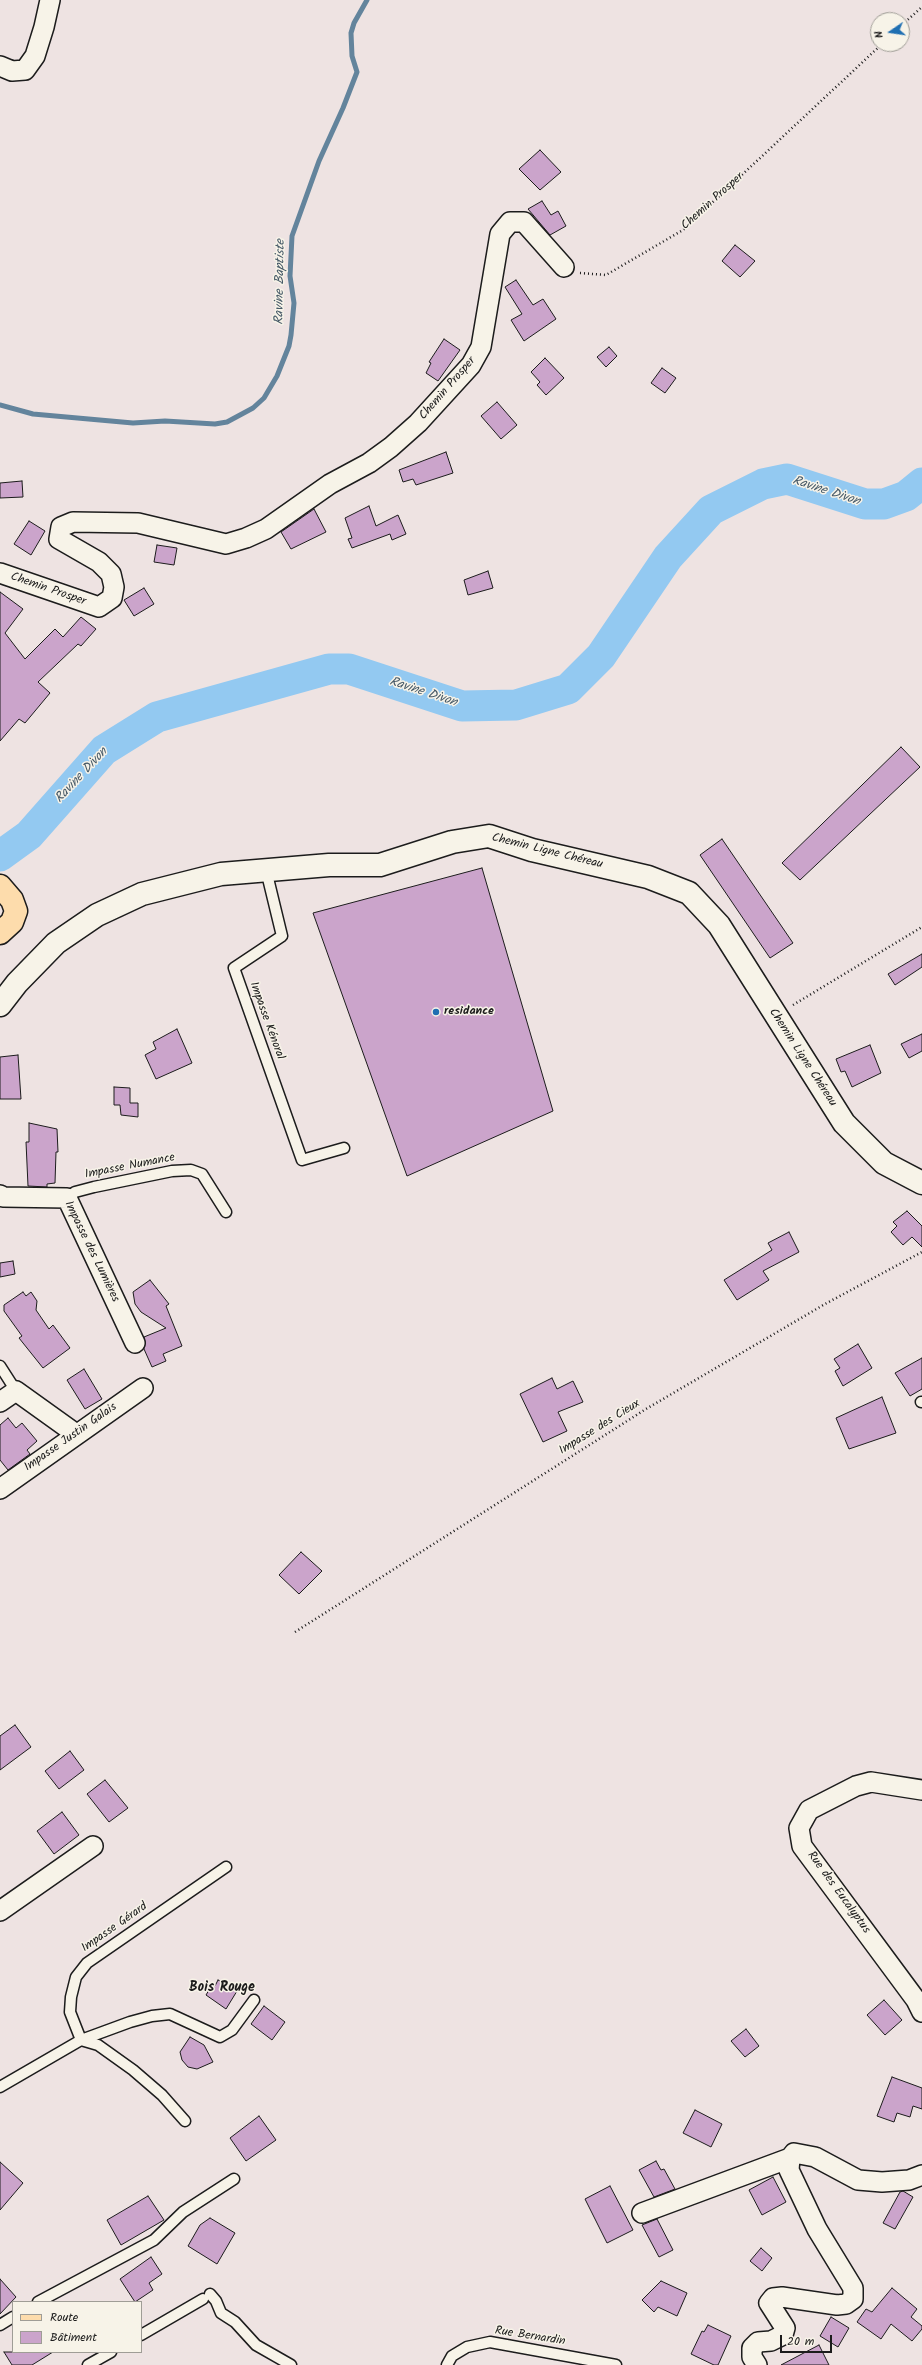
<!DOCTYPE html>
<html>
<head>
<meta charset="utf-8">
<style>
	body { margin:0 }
	#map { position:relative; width:922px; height:2365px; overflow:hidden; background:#eee3e2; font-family:Kalam,sans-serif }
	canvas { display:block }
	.legend { position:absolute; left:12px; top:2301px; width:130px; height:52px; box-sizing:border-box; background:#f7f3e8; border:1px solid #9f9d96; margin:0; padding:5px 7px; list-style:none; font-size:12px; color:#1c1c1c }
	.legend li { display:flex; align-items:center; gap:8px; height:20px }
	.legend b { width:20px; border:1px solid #9f9d96 }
	.north { position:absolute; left:870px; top:12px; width:40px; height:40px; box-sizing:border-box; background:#f7f3e8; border:1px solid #9f9d96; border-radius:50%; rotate:257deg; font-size:11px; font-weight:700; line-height:16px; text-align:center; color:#1c1c1c }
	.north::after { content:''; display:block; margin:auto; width:14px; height:18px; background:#1f6fb2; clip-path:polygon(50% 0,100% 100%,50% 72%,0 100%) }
	.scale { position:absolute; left:780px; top:2335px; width:52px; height:18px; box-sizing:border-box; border:2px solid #1c1c1c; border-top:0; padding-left:5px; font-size:12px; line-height:14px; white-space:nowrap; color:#1c1c1c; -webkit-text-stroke:3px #f7f3e8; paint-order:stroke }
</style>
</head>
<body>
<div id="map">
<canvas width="922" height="2365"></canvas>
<ul class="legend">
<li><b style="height:5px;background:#fddcac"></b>Route</li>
<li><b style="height:11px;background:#cba4cb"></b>Bâtiment</li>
</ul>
<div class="north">N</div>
<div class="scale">20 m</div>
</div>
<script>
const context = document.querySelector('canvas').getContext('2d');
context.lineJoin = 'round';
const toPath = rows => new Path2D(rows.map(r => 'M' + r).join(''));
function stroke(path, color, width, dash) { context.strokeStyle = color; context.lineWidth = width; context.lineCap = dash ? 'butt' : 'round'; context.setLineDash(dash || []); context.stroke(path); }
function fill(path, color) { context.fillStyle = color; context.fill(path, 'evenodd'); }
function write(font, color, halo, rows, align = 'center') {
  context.font = font + ' Kalam,sans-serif'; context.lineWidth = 3; context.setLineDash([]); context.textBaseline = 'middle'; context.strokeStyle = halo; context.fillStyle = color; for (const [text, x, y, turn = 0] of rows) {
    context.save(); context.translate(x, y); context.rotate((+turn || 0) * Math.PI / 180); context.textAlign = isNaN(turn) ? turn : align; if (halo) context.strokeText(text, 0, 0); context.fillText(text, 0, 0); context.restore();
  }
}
stroke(toPath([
	[0,405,33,414,133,423,165,421,215,424,227,422,253,408,264,398,277,376,289,346,291,335,294,303,290,276,292,236,319,161,343,108,357,72,352,56,351,33,354,23,367,0]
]), '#63849c', 5);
stroke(toPath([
	[0,856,29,835,104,750,157,717,329,669,349,669,462,706,516,705,568,689,601,656,668,557,711,510,763,484,787,479,865,504,884,504,906,496,922,483]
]), '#93c9f1', 31);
const building = toPath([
	[540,150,561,172,540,190,519,169,540,150],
	[542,201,551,215,558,211,566,226,550,235,528,209,542,201],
	[735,245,755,261,740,277,722,261,735,245],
	[516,280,533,305,543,299,556,319,524,341,511,320,522,314,505,287,516,280],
	[444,339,460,350,438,381,426,373,431,363,429,362,444,339],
	[609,347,617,356,606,367,597,357,609,347],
	[545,358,564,378,546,395,537,385,540,382,531,372,545,358],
	[662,368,676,378,665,393,651,383,662,368],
	[497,402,517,425,501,439,481,416,497,402],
	[446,452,453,473,416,485,413,479,403,482,399,470,446,452],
	[22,481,23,497,0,498,0,483,22,481],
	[369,506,376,526,398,515,406,534,392,540,390,534,352,548,348,539,352,538,345,518,369,506],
	[314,509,326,532,291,549,281,532,314,509],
	[29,521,45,531,31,555,14,544,29,521],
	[157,545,177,548,174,565,154,562,157,545],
	[488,571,493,588,468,595,464,580,488,571],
	[144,588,154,604,134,616,124,600,144,588],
	[0,592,23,609,5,633,25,659,55,629,63,637,81,617,96,629,81,646,78,644,38,682,50,693,25,723,19,719,0,741,0,592],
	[901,747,920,767,800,880,782,863,901,747],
	[722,839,793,943,770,958,700,855,722,839],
	[482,868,553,1111,407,1176,313,913,482,868],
	[922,954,922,967,895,985,888,974,922,954],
	[177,1029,192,1063,156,1079,145,1055,156,1049,153,1042,177,1029],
	[922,1034,922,1051,909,1058,901,1044,922,1034],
	[870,1045,881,1073,852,1087,845,1071,841,1072,836,1059,870,1045],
	[18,1055,21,1099,0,1099,0,1057,18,1055],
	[114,1087,130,1088,130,1103,138,1103,138,1117,121,1115,120,1105,114,1105,114,1087],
	[29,1123,57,1129,58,1152,56,1152,55,1183,47,1184,47,1187,28,1186,26,1142,29,1142,29,1123],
	[907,1211,922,1226,922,1247,912,1237,903,1245,891,1232,897,1226,893,1222,907,1211],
	[789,1232,799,1252,763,1271,769,1280,737,1300,724,1280,772,1250,768,1243,789,1232],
	[13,1261,15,1274,0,1277,0,1263,13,1261],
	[150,1280,169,1304,166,1306,182,1346,163,1354,166,1361,152,1367,144,1349,144,1337,166,1328,141,1312,135,1304,133,1292,150,1280],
	[23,1292,26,1296,31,1292,37,1301,36,1310,49,1329,53,1325,70,1348,43,1368,19,1338,22,1336,4,1311,4,1305,23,1292],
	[858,1344,872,1368,843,1386,835,1371,840,1368,834,1359,858,1344],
	[922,1358,922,1389,910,1396,895,1373,922,1358],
	[84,1369,102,1399,85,1409,67,1380,84,1369],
	[552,1378,557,1389,573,1381,583,1402,558,1412,567,1431,543,1442,520,1394,552,1378],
	[882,1397,896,1433,849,1449,836,1418,882,1397],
	[8,1418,16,1428,22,1423,37,1441,27,1450,30,1454,8,1470,0,1460,0,1425,8,1418],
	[301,1552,322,1571,299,1594,279,1575,301,1552],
	[15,1725,31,1747,0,1770,0,1736,15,1725],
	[70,1751,84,1770,59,1789,45,1771,70,1751],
	[105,1780,128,1808,109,1822,87,1794,105,1780],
	[62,1812,79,1835,54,1854,37,1831,62,1812],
	[218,1980,237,1991,226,2009,206,1995,212,1985,215,1986,218,1980],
	[884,2000,902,2020,885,2035,867,2015,884,2000],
	[264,2006,285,2022,272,2040,251,2024,264,2006],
	[746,2029,759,2046,745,2057,731,2041,746,2029],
	[190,2037,204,2045,213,2062,197,2069,188,2067,182,2060,180,2052,190,2037],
	[892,2077,922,2088,922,2109,913,2106,910,2117,897,2113,894,2122,877,2116,892,2077],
	[695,2110,722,2124,711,2147,683,2133,695,2110],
	[259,2116,276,2140,246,2161,230,2138,259,2116],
	[656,2161,661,2170,664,2169,675,2189,654,2197,639,2170,656,2161],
	[0,2162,23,2183,0,2210,0,2162],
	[773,2177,786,2202,762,2215,749,2190,773,2177],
	[610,2186,633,2230,607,2243,585,2199,610,2186],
	[903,2191,913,2197,895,2229,883,2223,900,2192,903,2191],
	[148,2196,164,2220,121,2245,107,2220,148,2196],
	[210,2218,235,2233,217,2264,188,2246,200,2225,210,2218],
	[657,2219,673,2250,659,2257,642,2225,657,2219],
	[761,2248,772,2258,762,2271,750,2261,761,2248],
	[151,2257,162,2274,149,2283,153,2290,135,2302,120,2279,151,2257],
	[0,2279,16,2297,0,2314,0,2279],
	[661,2281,687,2293,677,2316,658,2307,654,2312,642,2300,661,2281],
	[892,2288,917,2309,911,2317,922,2326,922,2329,912,2341,891,2324,881,2339,857,2322,866,2309,872,2312,892,2288],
	[831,2317,849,2328,838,2347,820,2336,831,2317],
	[708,2325,731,2336,718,2365,714,2365,691,2354,702,2331,704,2332,708,2325],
	[819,2345,829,2365,781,2365,819,2345],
	[4,2352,53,2352,32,2365,12,2365,4,2352]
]);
fill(building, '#cba4cb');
stroke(building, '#1c1c1c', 1);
const lane = toPath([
	[266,870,282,936,234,968,302,1160,344,1148],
	[67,1198,75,1192,94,1187,172,1171,191,1170,202,1174,226,1212],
	[0,1366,16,1391],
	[921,1402,922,1402],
	[226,1867,87,1963,76,1977,71,1997,70,2012,81,2040,130,2022,152,2016,170,2014,220,2037,232,2030,254,2000],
	[0,2087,81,2040,98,2045,133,2070,162,2095,185,2121],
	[210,2294,216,2301,221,2313,235,2322,256,2345,291,2365],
	[38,2302,154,2240,183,2212,234,2179],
	[0,2325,13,2317],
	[141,2335,203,2299],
	[88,2365,111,2352],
	[447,2365,452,2356,467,2347,490,2342,616,2365]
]);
const street = toPath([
	[0,66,12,71,25,70,35,56,44,27,50,0],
	[0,573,99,607,112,598,114,587,111,574,99,562,59,539,61,527,73,522,138,523,226,544,246,538,266,529,330,484,369,463,391,447,418,423,471,365,481,347,500,234,510,222,524,222,564,267],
	[0,1195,3,1197,67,1198,135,1343],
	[0,1402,16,1391,76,1434],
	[0,1489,143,1388],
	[922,1790,871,1782,856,1786,809,1810,799,1828,802,1846,916,2000,922,2012],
	[0,1911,93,1846],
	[642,2213,790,2158],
	[757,2365,752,2357,752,2348,758,2342,771,2341,783,2335,785,2328,769,2303,773,2298,782,2297,837,2305,846,2304,853,2299,853,2288,817,2229,789,2170,790,2158,794,2153,815,2157,858,2180,882,2182,909,2180,922,2175]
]);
const secondary = toPath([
	[0,1005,17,983,56,943,97,915,142,894,221,874,329,865,380,865,452,842,489,836,532,850,648,877,689,893,719,925,844,1123,884,1163,922,1183]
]);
const primary = toPath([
	[0,886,12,900,16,911,12,922,0,933]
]);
stroke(lane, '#1c1c1c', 13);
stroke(street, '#1c1c1c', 22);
stroke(secondary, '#1c1c1c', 25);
stroke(primary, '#1c1c1c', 25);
stroke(toPath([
	[902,25,922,7],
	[580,273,606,275,683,230,882,44],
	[793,1005,922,927],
	[295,1632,646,1409,825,1304,922,1252]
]), '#1c1c1c', 2.5, [1, 3]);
stroke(lane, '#f7f3e8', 10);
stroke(street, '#f7f3e8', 19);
stroke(secondary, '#f7f3e8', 22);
stroke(primary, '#fddcac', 22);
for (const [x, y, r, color] of [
	[436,1012,4,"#1f6fb2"]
]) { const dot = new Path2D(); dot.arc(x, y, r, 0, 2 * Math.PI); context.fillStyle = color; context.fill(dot); stroke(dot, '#f7f3e8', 1.5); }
write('12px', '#1c1c1c', '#f7f3e8', [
	["Chemin Prosper",713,202,-42],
	["Chemin Prosper",448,389,-49],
	["Chemin Prosper",48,590,19],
	["Chemin Ligne Chéreau",547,852,14],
	["Impasse Kénoral",266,1021,70],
	["Chemin Ligne Chéreau",802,1058,57],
	["Impasse Numance",130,1167,-11],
	["Impasse des Lumières",91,1252,64],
	["Impasse des Cieux",600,1428,-32],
	["Impasse Justin Galais",71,1438,-35],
	["Rue des Eucalyptus",838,1893,54],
	["Impasse Gérard",115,1928,-35],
	["Rue Bernardin",530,2337,9]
]);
write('bold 12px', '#1c1c1c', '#f7f3e8', [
	["residance",444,1012]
], 'left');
write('italic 13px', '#465967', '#f7f3e8', [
	["Ravine Baptiste",281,282,-89],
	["Ravine Divon",826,492,18],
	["Ravine Divon",423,693,18],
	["Ravine Divon",82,776,-47]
]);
write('bold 14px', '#1c1c1c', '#f7f3e8', [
	["Bois Rouge",222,1989]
]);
</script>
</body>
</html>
